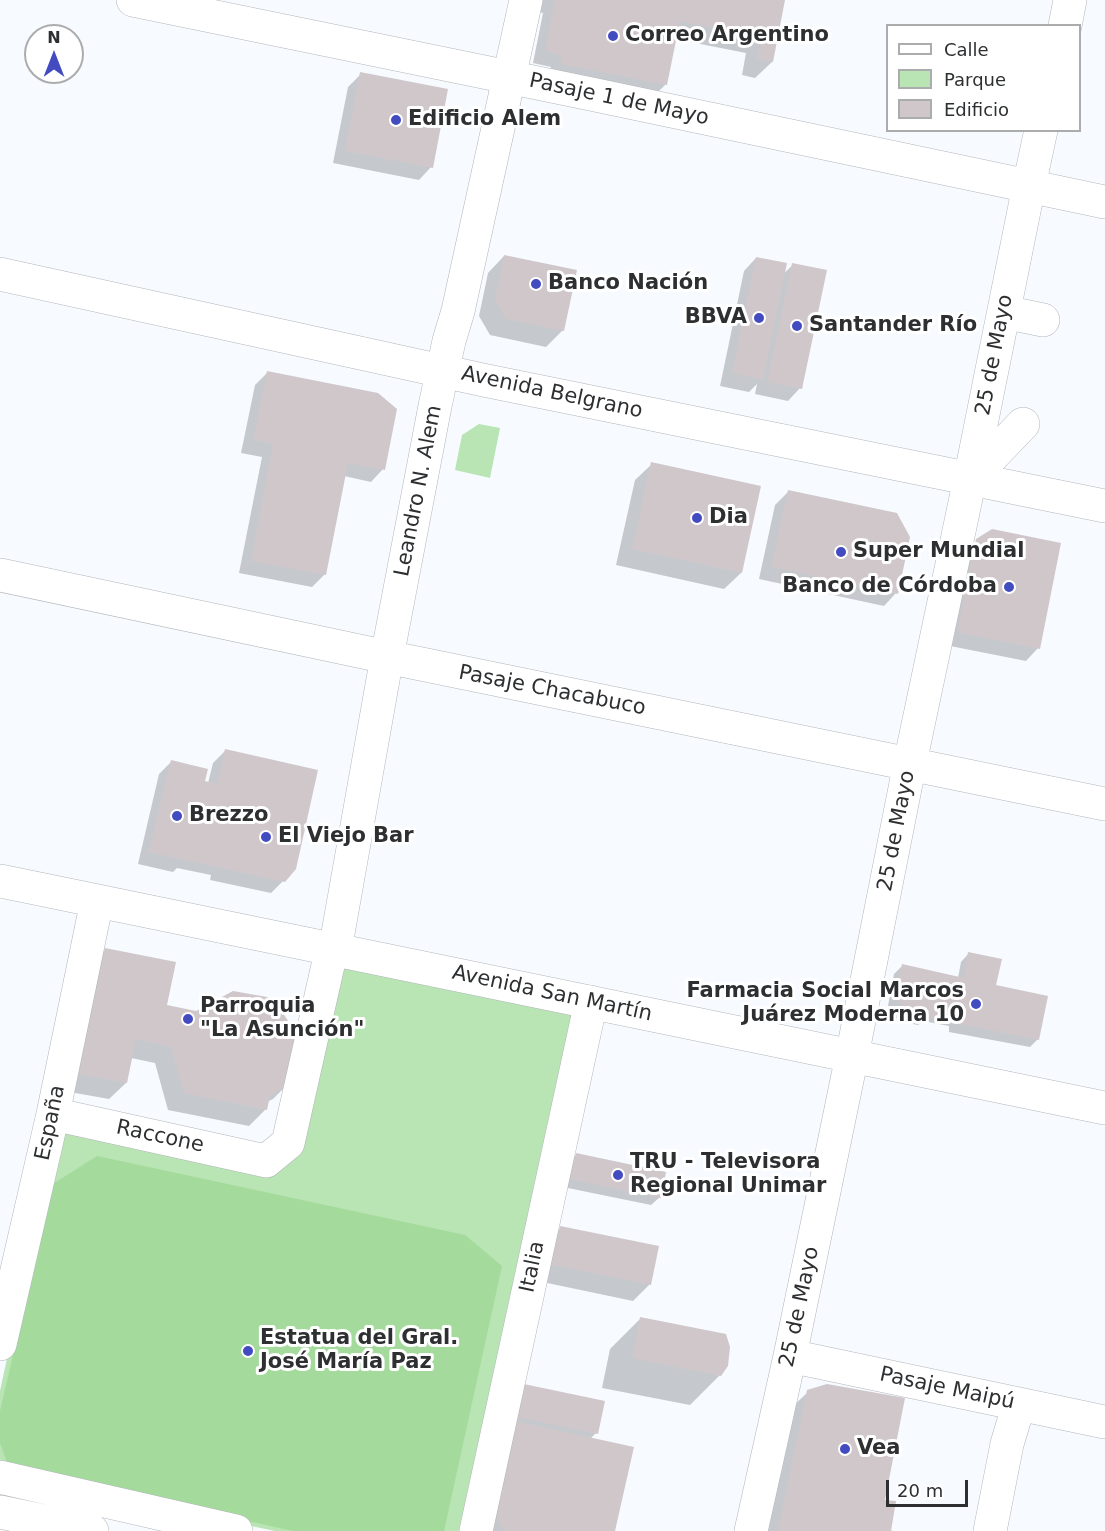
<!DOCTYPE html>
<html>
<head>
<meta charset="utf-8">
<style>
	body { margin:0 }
	#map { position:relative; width:1105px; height:1531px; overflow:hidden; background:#f7faff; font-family:"DejaVu Sans",sans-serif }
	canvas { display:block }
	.legend { position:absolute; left:886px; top:24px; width:195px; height:108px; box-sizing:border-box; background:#fff; border:2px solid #abacad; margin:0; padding:8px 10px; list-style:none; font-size:18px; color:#2d2f31 }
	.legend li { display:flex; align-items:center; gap:12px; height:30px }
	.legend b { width:30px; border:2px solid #abacad }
	.north { position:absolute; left:24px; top:24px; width:60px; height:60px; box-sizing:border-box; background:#fff; border:2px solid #abacad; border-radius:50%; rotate:0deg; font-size:16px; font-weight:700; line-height:24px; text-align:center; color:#2d2f31 }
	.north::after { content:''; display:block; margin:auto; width:21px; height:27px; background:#424bc0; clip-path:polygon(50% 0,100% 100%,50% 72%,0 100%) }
	.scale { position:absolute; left:886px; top:1480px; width:82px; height:27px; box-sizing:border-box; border:3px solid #2d2f31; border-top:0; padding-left:8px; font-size:18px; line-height:21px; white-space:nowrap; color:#2d2f31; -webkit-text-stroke:4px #fff; paint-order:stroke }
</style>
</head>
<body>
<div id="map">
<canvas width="1105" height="1531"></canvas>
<ul class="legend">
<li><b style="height:8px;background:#fff"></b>Calle</li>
<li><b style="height:16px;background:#b9e4b3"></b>Parque</li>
<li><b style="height:16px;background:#cfc7ca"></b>Edificio</li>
</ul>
<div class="north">N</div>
<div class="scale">20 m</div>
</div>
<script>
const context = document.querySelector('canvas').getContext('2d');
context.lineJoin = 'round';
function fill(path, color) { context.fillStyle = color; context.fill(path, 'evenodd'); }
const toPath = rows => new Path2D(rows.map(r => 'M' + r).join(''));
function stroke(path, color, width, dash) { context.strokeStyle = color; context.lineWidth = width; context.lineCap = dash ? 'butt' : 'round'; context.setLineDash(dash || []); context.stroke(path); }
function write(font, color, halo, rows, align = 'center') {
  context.font = font + ' "DejaVu Sans",sans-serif'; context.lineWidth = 6; context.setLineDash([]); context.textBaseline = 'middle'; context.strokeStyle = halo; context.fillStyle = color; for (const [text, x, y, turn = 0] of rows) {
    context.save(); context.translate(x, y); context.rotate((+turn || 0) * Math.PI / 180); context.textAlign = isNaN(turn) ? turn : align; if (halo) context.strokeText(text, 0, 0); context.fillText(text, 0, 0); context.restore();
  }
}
fill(toPath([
	[479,424,500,428,490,478,455,470,462,435],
	[330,958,590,1000,472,1531,275,1531,0,1473,0,1391,59,1118,267,1163]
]), '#b9e4b3');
fill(toPath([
	[97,1156,465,1235,502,1266,444,1531,293,1531,9,1468,0,1443,0,1411,53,1184]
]), '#a4da9c');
fill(toPath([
	[537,0,784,0,772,62,755,78,742,75,746,53,675,39,666,84,653,97,549,76,551,67,533,63,543,13,535,11],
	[361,74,431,167,419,180,333,163,348,87],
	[504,256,563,330,546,347,490,335,479,316,488,273],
	[756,258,783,274,793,265,800,388,788,401,755,394,757,384,749,392,720,386,744,271],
	[267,373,383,469,371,482,344,476,325,574,312,587,239,573,262,457,241,453,255,385],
	[652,464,741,573,724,589,616,565,635,480],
	[788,492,896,593,884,606,759,579,775,505],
	[977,541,1038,648,1026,661,945,645,963,554],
	[225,751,284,880,271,893,210,880,211,875,177,868,173,872,138,864,159,774,171,762,204,782,208,783,213,763],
	[105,950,165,1006,290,1082,273,1099,267,1102,266,1109,249,1126,168,1110,155,1063,131,1058,126,1083,109,1099,64,1091,88,966],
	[969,953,1038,1039,1030,1047,949,1032,949,1026,923,1021,918,1025,898,1021,888,1006,894,974,903,965,958,978,961,962],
	[576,1155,660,1197,651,1205,563,1187,568,1163],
	[561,1228,657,1248,649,1285,633,1301,533,1280,544,1244],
	[641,1318,720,1375,690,1405,602,1388,610,1349],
	[808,1392,884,1501,889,1530,893,1531,766,1531,791,1408],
	[511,1393,596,1433,590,1439,613,1531,479,1531]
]), '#0003');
fill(toPath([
	[555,0,785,0,773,62,757,59,762,37,680,21,667,85,560,64,562,55,545,51],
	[360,72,448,89,433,168,345,151],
	[504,255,577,270,564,331,506,319,495,299],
	[756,257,787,263,763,380,732,373],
	[792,263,827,270,802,389,767,382],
	[267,371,378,393,397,409,385,470,348,463,326,575,251,561,273,444,253,440],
	[651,462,761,486,742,573,632,549],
	[788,490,897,513,910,537,898,594,771,567],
	[992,529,1061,543,1040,649,957,632,976,539],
	[225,749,318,770,296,869,285,882,149,852,171,760,208,769,205,781,217,784],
	[105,948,176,962,167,1005,196,1011,233,991,273,998,300,1039,291,1083,270,1096,267,1110,184,1093,171,1047,136,1039,127,1083,79,1074],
	[968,952,1002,959,996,985,1048,996,1039,1040,906,1013,896,997,902,964,964,978],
	[576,1153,666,1172,661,1198,570,1179],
	[560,1226,659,1246,651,1285,548,1264,554,1239,558,1240],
	[640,1317,726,1334,730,1347,728,1366,721,1376,632,1358],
	[519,1383,605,1401,598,1434,512,1416],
	[827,1384,905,1398,885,1500,896,1501,891,1531,778,1531,807,1390],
	[515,1421,634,1447,615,1531,504,1531,495,1514]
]), '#cfc7ca');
const minor = toPath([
	[133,0,591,94,1105,202],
	[1065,26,1070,0],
	[0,274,483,380,1105,506],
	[1004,312,1043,320],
	[970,479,1023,424],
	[0,575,387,657,1105,804],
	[0,881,1105,1108],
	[53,1114,266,1161,288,1143,326,974,330,957,335,950,387,657,435,406,449,341,458,311,526,0],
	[0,1344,53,1114,97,901],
	[790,1356,1105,1422],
	[0,1477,236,1531],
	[0,1512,92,1531],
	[476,1531,591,1002],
	[751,1531,790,1356,852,1056,910,763,970,479,1029,186,1041,130],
	[990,1531,1007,1444,1019,1404]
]);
stroke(minor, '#b2b6bb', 34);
stroke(minor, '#fff', 33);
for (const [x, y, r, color] of [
	[613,36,6,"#424bc0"],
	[396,120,6,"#424bc0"],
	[536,284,6,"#424bc0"],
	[759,318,6,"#424bc0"],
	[797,326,6,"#424bc0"],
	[697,518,6,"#424bc0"],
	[841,552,6,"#424bc0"],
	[1009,587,6,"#424bc0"],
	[177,816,6,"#424bc0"],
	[266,837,6,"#424bc0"],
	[976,1004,6,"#424bc0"],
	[188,1019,6,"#424bc0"],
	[618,1175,6,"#424bc0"],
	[248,1351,6,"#424bc0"],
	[845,1449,6,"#424bc0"]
]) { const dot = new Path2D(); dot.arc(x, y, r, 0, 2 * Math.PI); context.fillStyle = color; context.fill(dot); stroke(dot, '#fff', 2); }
write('bold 21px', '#2d2f31', '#fff', [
	["Correo Argentino",625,36],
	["Edificio Alem",408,120],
	["Banco Nación",548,284],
	["BBVA",747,318,"right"],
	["Santander Río",809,326],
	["Dia",709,518],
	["Super Mundial",853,552],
	["Banco de Córdoba",997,587,"right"],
	["Brezzo",189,816],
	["El Viejo Bar",278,837],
	["Farmacia Social Marcos",964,992,"right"],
	["Juárez Moderna 10",964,1016,"right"],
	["Parroquia",200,1007],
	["\"La Asunción\"",200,1031],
	["TRU - Televisora",630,1163],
	["Regional Unimar",630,1187],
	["Estatua del Gral.",260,1339],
	["José María Paz",260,1363],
	["Vea",857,1449]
], 'left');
write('21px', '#2d2f31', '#fff', [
	["Pasaje 1 de Mayo",619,100,12],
	["25 de Mayo",995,355,-79],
	["Avenida Belgrano",552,393,12],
	["Leandro N. Alem",419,491,-79],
	["Pasaje Chacabuco",552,691,11],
	["25 de Mayo",897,831,-79],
	["Avenida San Martín",552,994,12],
	["España",51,1123,-78],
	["Raccone",160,1137,12],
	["Italia",533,1267,-78],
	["25 de Mayo",800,1307,-78],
	["Pasaje Maipú",947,1389,12]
]);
</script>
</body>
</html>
